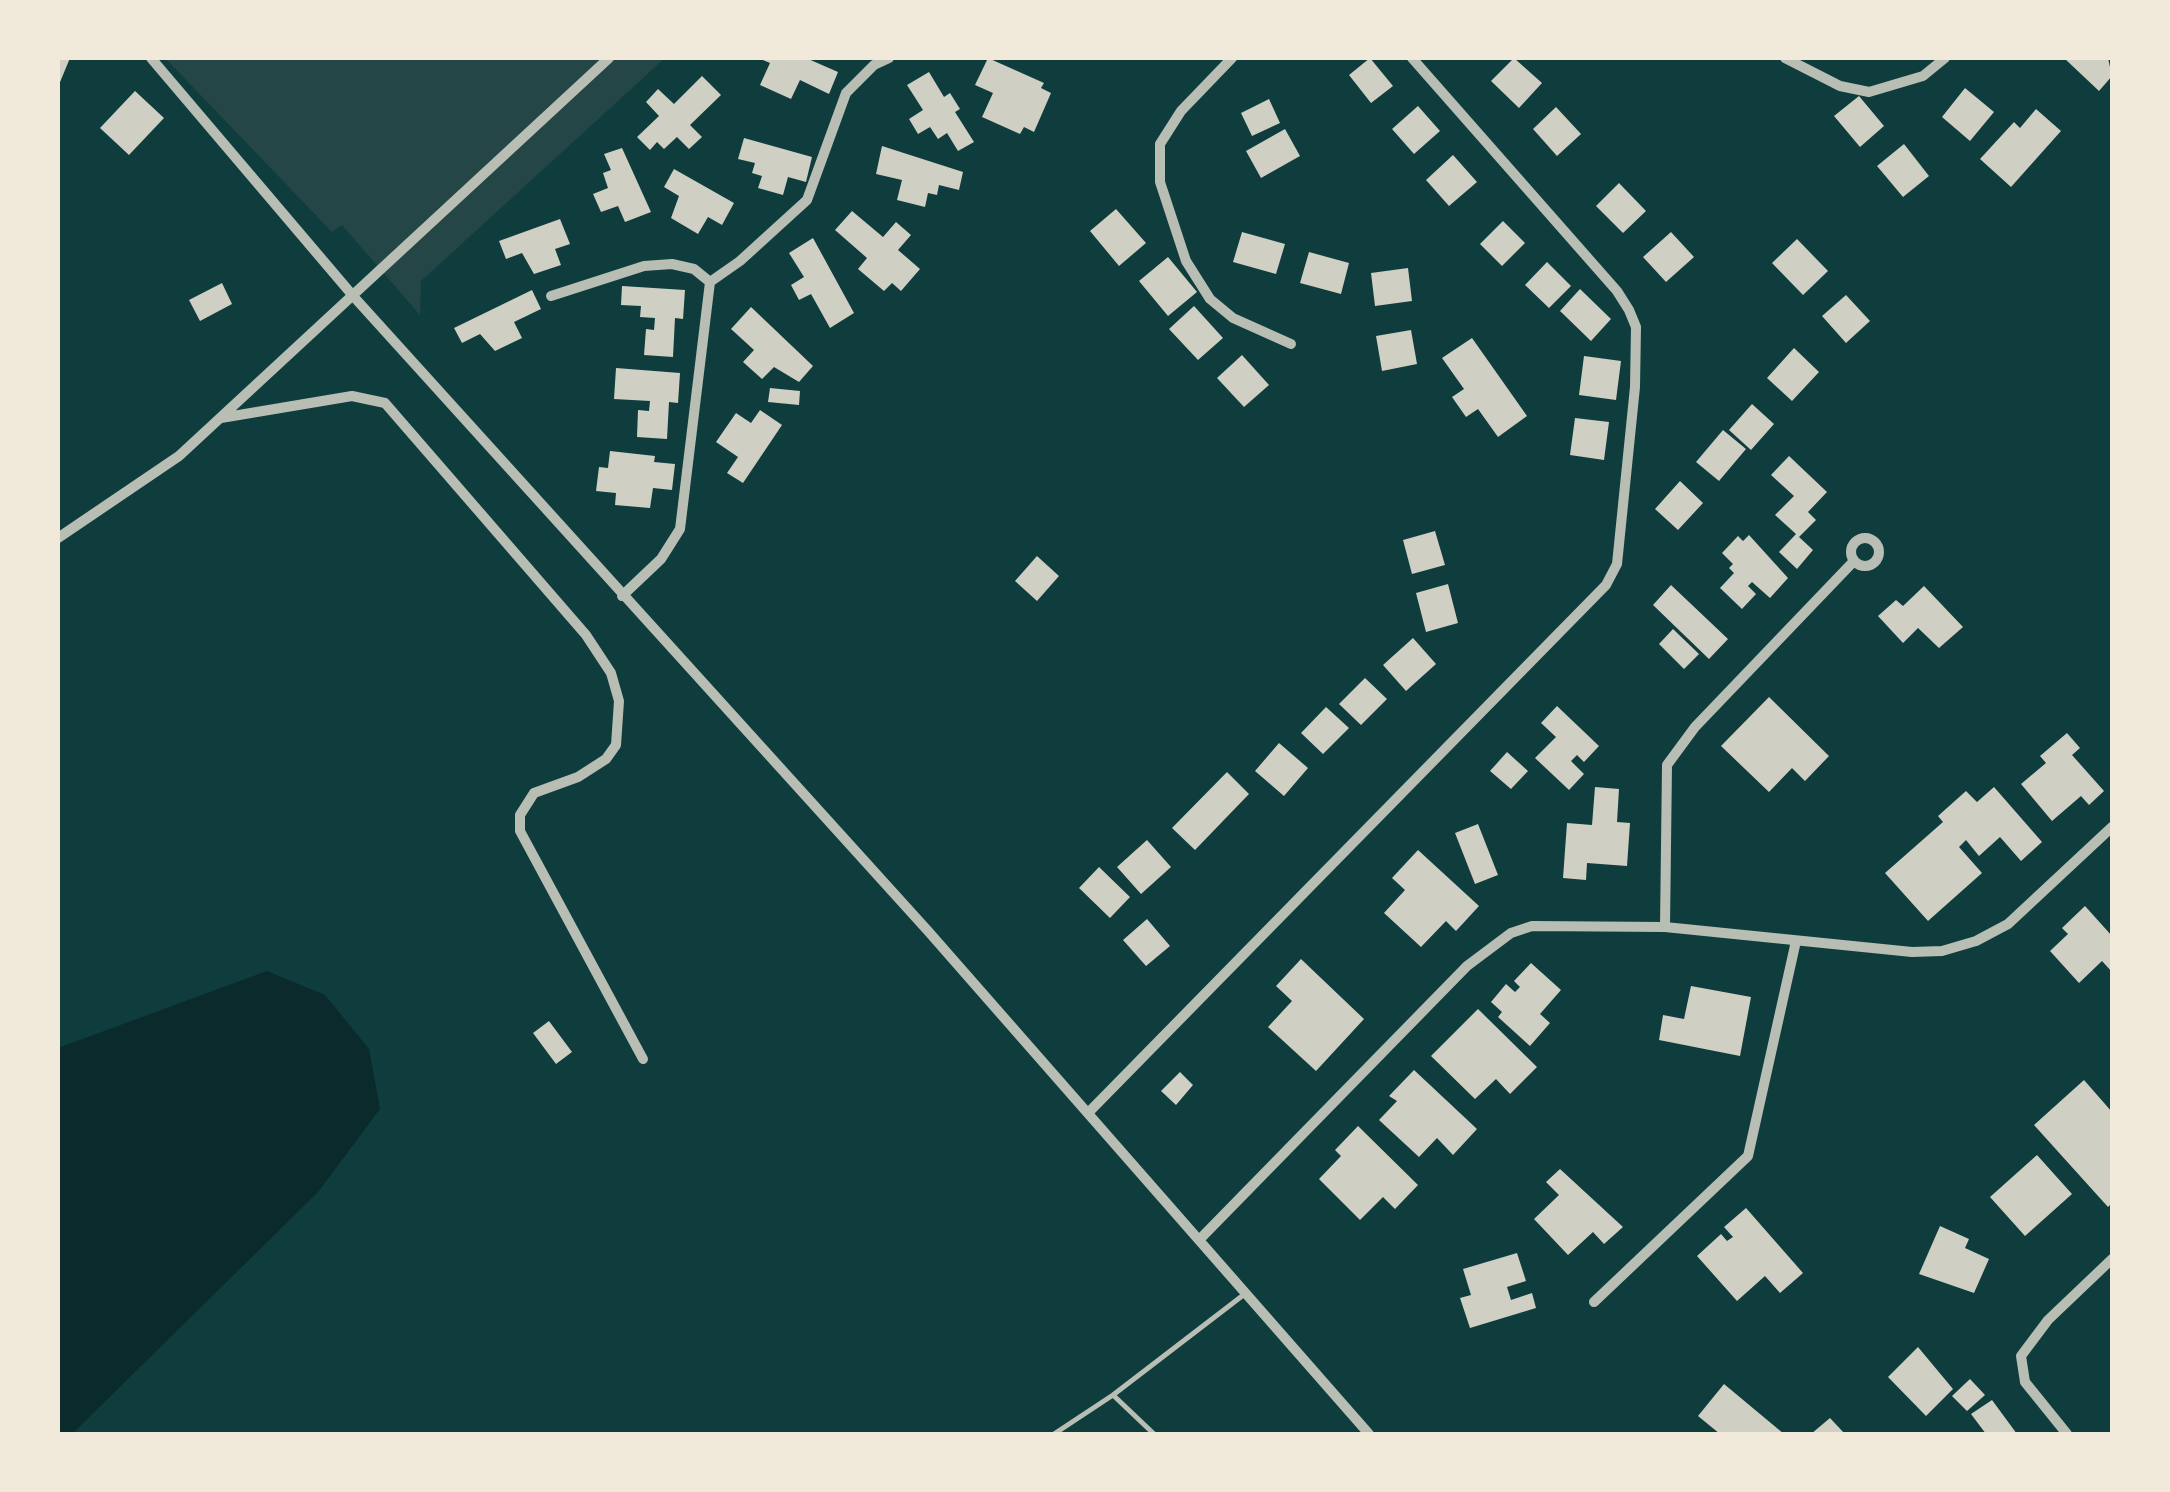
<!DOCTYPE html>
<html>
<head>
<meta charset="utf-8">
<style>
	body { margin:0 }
	#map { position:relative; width:2170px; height:1492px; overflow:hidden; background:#0f3d3e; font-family:"DM Sans",sans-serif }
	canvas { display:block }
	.frame { position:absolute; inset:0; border:60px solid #f1e9da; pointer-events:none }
</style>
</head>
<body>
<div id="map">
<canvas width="2170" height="1492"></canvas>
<div class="frame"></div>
</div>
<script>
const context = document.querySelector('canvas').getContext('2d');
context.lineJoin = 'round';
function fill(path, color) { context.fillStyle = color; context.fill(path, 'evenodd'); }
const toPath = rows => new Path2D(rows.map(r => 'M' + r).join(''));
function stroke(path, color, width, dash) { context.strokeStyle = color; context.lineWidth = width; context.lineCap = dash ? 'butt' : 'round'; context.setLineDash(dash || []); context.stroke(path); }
fill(toPath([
	[165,58,665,58,421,281,420,315,342,225,332,232]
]), '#244646');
fill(toPath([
	[267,971,325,995,369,1049,380,1109,318,1192,72,1434,58,1434,58,1048]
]), '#0a2a2b');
fill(toPath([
	[58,58,70,58,58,87],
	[758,58,806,58,838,72,829,94,800,80,791,99,760,85,770,63],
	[988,58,1044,83,1041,88,1051,93,1034,132,1024,127,1020,134,982,117,993,93,975,85],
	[1370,58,1393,86,1371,103,1349,75],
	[1514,58,1542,83,1519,108,1491,81],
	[2064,58,2108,58,2112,76,2099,91],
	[929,72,944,97,950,93,960,109,955,112,974,142,958,151,947,133,938,139,930,127,918,134,909,119,923,110,907,85],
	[702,76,721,95,690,125,702,137,689,149,677,137,664,149,657,142,650,150,637,137,659,116,646,102,658,89,674,104],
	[1965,88,1994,112,1970,141,1942,117],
	[135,91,164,118,129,155,100,128],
	[1859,96,1884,126,1860,147,1834,116],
	[1269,99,1280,123,1252,136,1241,113],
	[1418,106,1440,131,1414,154,1392,129],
	[1556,107,1581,134,1557,156,1533,129],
	[2036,109,2061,131,2011,187,1980,159,2014,122,2020,128],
	[1285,129,1300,156,1261,178,1246,151],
	[744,138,812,157,806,182,788,177,783,195,758,188,762,176,752,173,755,163,738,159],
	[1904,144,1929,176,1903,197,1877,166],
	[882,146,963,172,959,190,939,185,937,195,928,193,925,207,897,200,902,180,876,174],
	[622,148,651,212,625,222,618,206,601,212,593,194,608,188,603,173,611,170,604,154],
	[1453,155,1477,182,1449,206,1426,180],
	[674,169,734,203,722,225,708,217,698,234,671,218,679,196,664,187],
	[1619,183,1646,211,1623,233,1596,206],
	[1116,209,1146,243,1119,266,1090,231],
	[852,211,883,237,896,222,911,235,898,250,920,269,901,291,892,283,884,291,858,269,867,258,835,230],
	[560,219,570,244,555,249,561,265,534,274,522,253,506,259,499,241],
	[1503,221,1525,243,1502,266,1480,244],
	[1242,232,1285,244,1276,274,1233,262],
	[1671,232,1694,257,1666,282,1643,257],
	[813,238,854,313,830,328,811,294,799,300,791,285,804,277,789,253],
	[1797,239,1828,271,1803,295,1772,263],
	[1309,252,1349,263,1341,294,1300,283],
	[1168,257,1197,292,1168,316,1139,281],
	[1547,262,1571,286,1549,308,1525,285],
	[1408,268,1412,301,1375,306,1371,273],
	[222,283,232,304,200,321,189,300],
	[622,286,685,290,683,319,675,318,673,357,644,355,646,329,654,330,655,318,640,317,641,306,621,305],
	[1580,289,1611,319,1591,341,1560,311],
	[532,290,541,309,514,322,522,338,495,351,480,334,462,343,454,328],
	[1846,295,1870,321,1846,343,1822,316],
	[1194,306,1223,338,1198,360,1169,329],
	[751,307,813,366,799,382,774,367,762,379,743,362,754,350,731,329],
	[1411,330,1417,364,1382,371,1376,336],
	[1472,338,1527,416,1498,437,1478,409,1466,417,1452,397,1464,389,1442,358],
	[1794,348,1819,372,1792,401,1767,378],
	[1242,355,1269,385,1244,407,1217,378],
	[1584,356,1621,361,1616,400,1579,395],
	[616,368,680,373,678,403,669,402,667,439,637,437,638,410,649,411,650,401,614,399],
	[770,388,800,391,799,405,768,402],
	[1752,404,1774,424,1751,450,1729,430],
	[760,410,782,425,743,483,727,473,738,457,716,442,736,413,751,423],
	[1575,418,1609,422,1604,460,1570,455],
	[1723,430,1746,449,1719,481,1696,462],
	[610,451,655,456,654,462,675,464,672,490,653,488,650,508,615,505,616,493,596,491,599,467,608,468],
	[1789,456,1827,492,1808,512,1816,520,1799,537,1813,550,1797,569,1779,552,1796,534,1775,515,1794,496,1771,475],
	[1680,481,1703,503,1678,530,1655,509],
	[1435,531,1445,565,1412,574,1403,540],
	[1749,535,1788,578,1770,598,1752,582,1748,586,1756,594,1742,609,1720,588,1734,573,1729,568,1733,564,1722,553,1738,536,1743,541],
	[1037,556,1059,576,1037,601,1015,581],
	[1448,584,1458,623,1426,632,1416,593],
	[1671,585,1728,639,1709,659,1653,605],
	[1924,586,1963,627,1939,648,1918,628,1903,643,1878,616,1896,600,1903,606],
	[1673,629,1699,654,1684,669,1659,644],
	[1413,638,1436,664,1406,691,1383,665],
	[1365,678,1387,699,1361,725,1339,704],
	[1769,697,1829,756,1805,781,1792,768,1769,792,1721,746],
	[1557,706,1599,746,1584,762,1577,755,1571,761,1584,774,1569,790,1535,758,1556,737,1541,723],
	[1326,707,1349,728,1323,754,1301,733],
	[2067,733,2080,748,2072,755,2104,791,2089,805,2081,796,2052,821,2021,784,2046,763,2040,756],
	[1279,743,1308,768,1284,796,1255,771],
	[1507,752,1528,771,1511,789,1490,771],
	[1227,772,1249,794,1195,850,1172,828],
	[1595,787,1619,789,1617,822,1630,823,1627,866,1587,863,1586,880,1563,878,1567,823,1592,825],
	[1994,787,2042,842,2021,861,2000,837,1979,856,1966,840,1959,847,1982,873,1928,921,1885,873,1943,822,1938,816,1966,791,1977,802],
	[1478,824,1498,875,1475,884,1455,833],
	[1147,840,1171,867,1141,894,1117,867],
	[1418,850,1479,906,1456,931,1446,921,1421,947,1384,913,1405,890,1392,878],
	[1099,867,1130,897,1110,918,1079,888],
	[2085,906,2112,936,2112,972,2102,961,2079,983,2050,951,2068,934,2062,928],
	[1147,919,1170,946,1146,966,1123,940],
	[1301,959,1364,1019,1316,1071,1268,1027,1292,1001,1276,986],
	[1531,963,1561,990,1540,1014,1550,1023,1530,1046,1498,1017,1502,1012,1491,1002,1506,984,1515,992,1520,987,1514,981],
	[1691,986,1751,997,1740,1056,1659,1040,1663,1015,1684,1019],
	[1478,1009,1537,1067,1510,1094,1496,1079,1475,1099,1431,1056],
	[549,1021,572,1052,556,1064,533,1033],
	[1414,1070,1477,1129,1453,1155,1437,1138,1419,1157,1379,1120,1397,1101,1389,1096],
	[1180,1072,1193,1085,1176,1105,1161,1091],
	[2084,1080,2112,1112,2112,1203,2108,1207,2034,1125],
	[1358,1126,1418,1185,1395,1209,1383,1197,1360,1220,1319,1179,1341,1156,1335,1150],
	[2037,1155,2072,1194,2025,1236,1990,1197],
	[1560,1169,1623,1227,1604,1244,1593,1232,1568,1255,1534,1219,1559,1195,1546,1182],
	[1746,1208,1803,1273,1780,1293,1765,1276,1737,1301,1697,1256,1721,1234,1727,1241,1733,1237,1724,1227],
	[1940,1226,1969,1239,1965,1248,1989,1259,1974,1293,1919,1274],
	[1517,1253,1526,1281,1507,1287,1511,1300,1532,1293,1536,1308,1470,1328,1460,1298,1471,1295,1463,1269],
	[1918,1347,1953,1389,1926,1416,1888,1377],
	[1970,1379,1985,1395,1967,1411,1952,1396],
	[1724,1384,1784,1434,1720,1434,1698,1416],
	[1992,1400,2017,1434,1986,1434,1971,1414],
	[1830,1418,1845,1434,1811,1434]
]), '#cfcfc3');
stroke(toPath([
	[1113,1395,1246,1293],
	[1054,1434,1113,1395,1154,1434]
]), '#b8beb3', 5);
stroke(toPath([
	[151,58,354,297,928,931,1369,1434],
	[1232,58,1181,111,1160,144,1160,182,1186,261,1210,299,1233,318,1291,344],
	[1785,58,1840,86,1869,92,1923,76,1945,58],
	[551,296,644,266,672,264,694,269,710,282],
	[221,418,352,396,385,403,586,635,611,673,619,701,616,745,606,759,578,777,534,793,520,815,520,831,643,1059],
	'1851 552a14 14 0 1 1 28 0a14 14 0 1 1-28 0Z',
	[58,538,179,456,609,58],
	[622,596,661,559,680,529,710,282,740,261,807,200,846,93,874,65,889,58],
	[1665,927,1667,765,1695,727,1854,561],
	[1088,1113,1606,585,1617,564,1635,387,1636,327,1629,310,1617,291,1412,58],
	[1201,1238,1467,966,1511,933,1532,926,1665,927,1912,952,1942,951,1976,941,2008,924,2112,827],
	[1594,1302,1748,1156,1796,941],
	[2067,1434,2025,1382,2021,1356,2048,1320,2112,1259]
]), '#b8beb3', 10);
</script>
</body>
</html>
